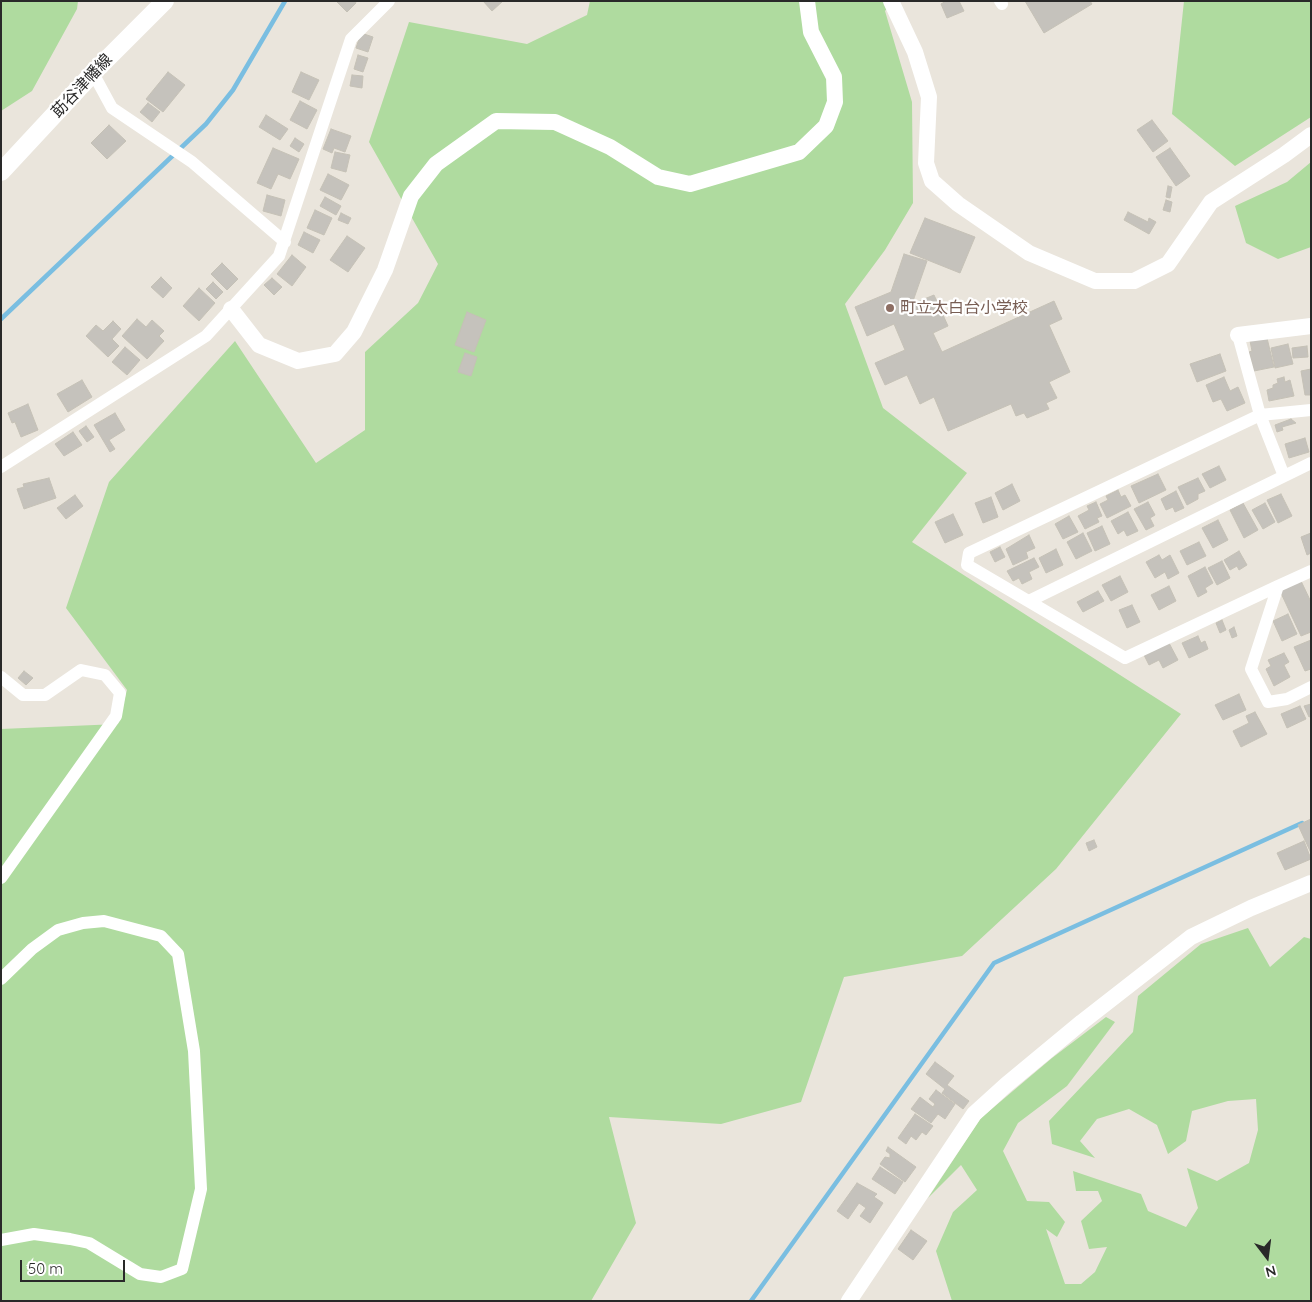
<!DOCTYPE html>
<html>
<head>
<meta charset="utf-8">
<style>
	body { margin:0 }
	#map { position:relative; width:1312px; height:1302px; overflow:hidden; background:#eae5dc; font-family:Quicksand,sans-serif }
	canvas { display:block }
	.frame { position:absolute; inset:0; border:2px solid #292929; pointer-events:none }
	.north { position:absolute; left:1242px; top:1232px; width:50px; height:50px; -webkit-text-stroke:4px #fff; paint-order:stroke; rotate:165deg; font-size:14px; font-weight:700; line-height:20px; text-align:center; color:#292929 }
	.north::after { content:''; display:block; margin:auto; width:18px; height:22px; background:#292929; clip-path:polygon(50% 0,100% 100%,50% 72%,0 100%) }
	.scale { position:absolute; left:20px; top:1260px; width:105px; height:22px; box-sizing:border-box; border:2px solid #292929; border-top:0; padding-left:6px; font-size:15px; line-height:18px; white-space:nowrap; color:#292929; -webkit-text-stroke:4px #fff; paint-order:stroke }
</style>
</head>
<body>
<div id="map">
<canvas width="1312" height="1302"></canvas>
<div class="frame"></div>
<div class="north">N</div>
<div class="scale">50 m</div>
</div>
<script>
const context = document.querySelector('canvas').getContext('2d');
context.lineJoin = 'round';
function fill(path, color) { context.fillStyle = color; context.fill(path, 'evenodd'); }
const toPath = rows => new Path2D(rows.map(r => 'M' + r).join(''));
function stroke(path, color, width, dash) { context.strokeStyle = color; context.lineWidth = width; context.lineCap = dash ? 'butt' : 'round'; context.setLineDash(dash || []); context.stroke(path); }
function write(font, color, halo, rows, align = 'center') {
  context.font = font + ' Quicksand,"Noto Sans JP",sans-serif'; context.lineWidth = 4.5; context.setLineDash([]); context.textBaseline = 'middle'; context.strokeStyle = halo; context.fillStyle = color; for (const [text, x, y, turn = 0] of rows) {
    context.save(); context.translate(x, y); context.rotate((+turn || 0) * Math.PI / 180); context.textAlign = isNaN(turn) ? turn : align; if (halo) context.strokeText(text, 0, 0); context.fillText(text, 0, 0); context.restore();
  }
}
fill(toPath([
	[1,1,78,1,77,9,32,91,1,111],
	[590,1,893,1,885,11,912,102,913,203,885,250,845,304,883,408,967,473,912,542,1181,714,1056,869,962,956,844,977,801,1102,721,1124,609,1117,636,1223,591,1301,1,1301,1,729,118,724,127,690,66,608,109,482,235,341,316,463,365,430,365,352,418,303,438,264,369,142,409,22,527,44,587,15],
	[1184,1,1311,1,1311,117,1235,166,1172,114],
	[1311,162,1311,247,1278,259,1246,243,1235,206,1287,182],
	[1248,928,1270,967,1304,937,1311,939,1311,1301,952,1301,936,1251,953,1212,977,1190,961,1165,928,1198,981,1118,1052,1058,1106,1017,1115,1022,1067,1086,1018,1123,1003,1151,1027,1201,1049,1202,1065,1222,1057,1237,1046,1229,1065,1284,1081,1284,1095,1272,1107,1247,1089,1249,1081,1221,1102,1201,1098,1191,1076,1191,1073,1171,1141,1194,1148,1211,1186,1227,1198,1208,1187,1168,1217,1181,1249,1163,1258,1130,1256,1099,1228,1101,1192,1111,1186,1141,1168,1154,1157,1125,1129,1109,1097,1119,1080,1141,1095,1158,1052,1144,1049,1121,1133,1032,1138,996,1201,944]
]), '#afdb9f');
stroke(toPath([
	[1,319,206,124,233,90,285,1],
	[751,1301,994,963,1302,823]
]), '#7abee1', 4.5);
const building = toPath([
	[336,1,355,1,356,3,347,12,336,1],
	[483,1,503,1,492,11,483,1],
	[946,1,959,1,964,11,947,18,941,4,946,1],
	[1025,1,1090,1,1092,4,1044,33,1025,1],
	[361,33,373,37,368,52,356,48,361,33],
	[358,55,368,58,363,72,354,69,358,55],
	[168,72,185,85,163,112,146,99,168,72],
	[301,72,319,80,309,100,292,92,301,72],
	[352,75,363,76,362,88,350,86,352,75],
	[300,101,317,110,307,129,290,120,300,101],
	[148,103,160,112,152,122,140,112,148,103],
	[266,115,288,129,280,140,259,127,266,115],
	[1152,120,1168,141,1153,152,1137,130,1152,120],
	[109,125,126,141,107,159,91,143,109,125],
	[331,129,351,136,345,152,334,148,332,153,323,149,331,129],
	[295,138,304,144,299,152,290,146,295,138],
	[273,148,299,159,290,179,278,174,271,189,257,183,273,148],
	[1170,148,1190,176,1176,186,1156,157,1170,148],
	[335,152,350,155,346,172,331,168,335,152],
	[328,174,349,185,341,200,320,190,328,174],
	[1168,186,1172,187,1170,198,1166,197,1168,186],
	[267,195,285,200,281,216,263,211,267,195],
	[325,197,341,206,336,215,320,206,325,197],
	[1166,200,1172,202,1170,212,1163,210,1166,200],
	[315,210,332,218,324,235,307,228,315,210],
	[1128,212,1148,222,1149,218,1156,222,1149,234,1124,220,1128,212],
	[341,213,351,218,348,224,338,220,341,213],
	[925,218,975,237,960,273,910,253,925,218],
	[304,232,320,240,313,253,298,245,304,232],
	[347,236,365,248,348,272,330,260,347,236],
	[904,254,927,261,912,304,934,295,948,326,933,333,942,352,1054,301,1062,319,1049,325,1070,372,1049,382,1057,398,1046,403,1049,409,1027,418,1024,413,1016,416,1011,404,948,431,934,397,920,404,907,375,885,385,875,363,905,350,894,324,867,336,855,307,891,292,904,254],
	[292,255,306,267,292,286,277,274,292,255],
	[222,263,238,279,227,290,211,274,222,263],
	[161,277,172,288,163,298,151,287,161,277],
	[272,278,282,287,274,295,264,285,272,278],
	[213,282,223,292,216,299,206,289,213,282],
	[199,288,215,303,199,321,183,306,199,288],
	[467,312,486,320,474,352,455,345,467,312],
	[137,319,146,327,152,320,164,331,159,336,164,341,147,359,122,336,137,319],
	[113,321,121,329,112,339,119,346,108,357,86,336,96,325,103,331,113,321],
	[1267,338,1274,367,1254,371,1249,352,1252,351,1250,341,1267,338],
	[1288,344,1293,364,1275,368,1271,348,1288,344],
	[1307,346,1308,357,1293,358,1292,348,1307,346],
	[125,347,140,360,127,375,112,362,125,347],
	[465,353,477,357,471,376,458,372,465,353],
	[1220,354,1226,371,1197,382,1190,364,1220,354],
	[1311,369,1311,395,1305,395,1301,371,1311,369],
	[1224,377,1230,391,1238,387,1245,403,1227,411,1221,399,1213,402,1206,385,1224,377],
	[1284,377,1285,382,1290,380,1294,396,1269,401,1267,390,1273,388,1273,385,1278,383,1277,379,1284,377],
	[82,380,92,397,68,412,57,394,82,380],
	[28,404,38,430,21,437,15,422,12,423,8,413,28,404],
	[115,413,125,430,109,440,115,449,110,452,94,425,115,413],
	[1291,419,1296,423,1282,427,1283,430,1277,432,1275,425,1291,419],
	[86,426,94,437,87,442,79,431,86,426],
	[73,432,82,445,64,456,55,444,73,432],
	[1305,438,1309,452,1289,458,1285,444,1305,438],
	[1219,466,1226,480,1210,488,1202,474,1219,466],
	[1158,474,1166,490,1139,503,1131,486,1158,474],
	[49,478,56,498,24,509,17,489,24,487,23,484,49,478],
	[1198,478,1205,491,1198,494,1198,499,1187,505,1178,487,1198,478],
	[1012,484,1020,501,1003,510,995,493,1012,484],
	[1118,490,1121,497,1125,495,1131,506,1107,518,1100,504,1108,500,1106,496,1118,490],
	[1176,491,1184,508,1175,512,1173,507,1166,510,1161,499,1176,491],
	[1281,494,1292,516,1278,523,1267,500,1281,494],
	[75,495,83,506,66,519,57,508,75,495],
	[991,497,998,517,983,523,975,503,991,497],
	[1096,502,1102,516,1097,518,1099,522,1085,529,1078,516,1089,510,1087,506,1096,502],
	[1148,502,1155,515,1150,518,1154,526,1146,530,1134,509,1148,502],
	[1243,503,1258,530,1244,538,1230,510,1243,503],
	[1265,503,1275,522,1263,529,1252,510,1265,503],
	[1128,512,1138,531,1127,536,1124,530,1118,534,1111,521,1128,512],
	[953,514,963,535,945,543,935,522,953,514],
	[1069,516,1078,532,1063,539,1055,524,1069,516],
	[1218,520,1228,540,1213,548,1202,528,1218,520],
	[1102,526,1110,544,1095,551,1087,533,1102,526],
	[1083,533,1092,551,1076,559,1067,542,1083,533],
	[1311,533,1311,553,1307,555,1301,537,1311,533],
	[1029,535,1035,548,1026,552,1028,558,1013,565,1006,549,1029,535],
	[1199,542,1206,556,1187,565,1180,551,1199,542],
	[1000,547,1005,557,995,562,990,552,1000,547],
	[1056,549,1063,565,1046,573,1039,558,1056,549],
	[1239,551,1247,565,1239,570,1237,566,1230,570,1224,560,1239,551],
	[1159,555,1162,560,1170,555,1179,573,1168,579,1165,572,1155,578,1146,562,1159,555],
	[1034,558,1039,567,1029,572,1032,579,1022,584,1019,578,1013,581,1007,571,1034,558],
	[1222,561,1230,578,1217,585,1208,568,1222,561],
	[1205,567,1213,583,1205,588,1207,592,1198,597,1188,576,1205,567],
	[1120,576,1128,592,1111,601,1102,585,1120,576],
	[1301,581,1311,602,1311,632,1301,636,1280,591,1301,581],
	[1169,586,1176,601,1159,610,1151,595,1169,586],
	[1098,591,1104,601,1083,612,1077,602,1098,591],
	[1132,605,1140,622,1127,628,1119,610,1132,605],
	[1288,614,1297,634,1282,641,1273,621,1288,614],
	[1222,620,1226,630,1220,633,1216,623,1222,620],
	[1234,627,1237,636,1232,638,1229,630,1234,627],
	[1198,636,1201,643,1205,641,1208,649,1189,658,1182,643,1198,636],
	[1311,640,1311,669,1305,671,1294,647,1311,640],
	[1169,643,1178,660,1163,668,1159,660,1149,665,1144,655,1169,643],
	[1284,653,1289,662,1284,665,1290,677,1274,686,1266,669,1271,666,1268,660,1284,653],
	[24,671,33,678,26,685,18,678,24,671],
	[1239,694,1246,710,1223,720,1215,705,1239,694],
	[1311,704,1311,716,1309,717,1304,706,1311,704],
	[1300,706,1306,719,1287,728,1281,714,1300,706],
	[1255,712,1267,734,1241,747,1233,731,1249,723,1246,716,1255,712],
	[1311,819,1311,853,1298,825,1311,819],
	[1094,840,1097,847,1089,851,1086,843,1094,840],
	[1304,841,1311,859,1285,870,1277,853,1304,841],
	[935,1062,954,1076,947,1085,969,1101,963,1109,942,1093,945,1089,926,1074,935,1062],
	[936,1090,955,1104,945,1119,938,1114,931,1123,911,1109,920,1097,933,1107,935,1104,929,1099,936,1090],
	[915,1114,933,1126,926,1135,922,1132,916,1140,911,1136,906,1144,898,1138,915,1114],
	[888,1147,916,1167,905,1182,880,1164,885,1157,890,1158,890,1154,886,1151,888,1147],
	[880,1167,903,1182,895,1194,872,1179,880,1167],
	[857,1183,877,1194,874,1197,883,1203,870,1223,860,1216,866,1208,859,1203,848,1219,837,1211,857,1183],
	[911,1230,927,1241,913,1260,898,1249,911,1230]
]);
fill(building, '#c5c2bc');
stroke(building, '#c5c1b6', 1);
stroke(toPath([
	[1000,1,1002,4],
	[93,73,112,108,192,162,285,242],
	[1238,335,1260,415,1284,476],
	[1,467,206,336,279,256,351,39,389,1],
	[1311,571,1278,586,1251,669,1268,702,1287,699,1311,687],
	[1278,586,1125,658,967,565,969,553,1260,415,1311,410],
	[1029,601,1311,463],
	[1,677,23,695,45,695,81,670,105,675,120,693,116,716,1,878],
	[1,979,32,949,58,930,83,923,104,921,161,936,178,954,194,1051,201,1189,182,1269,161,1277,140,1274,89,1243,70,1239,34,1234,1,1240]
]), '#fff', 12);
stroke(toPath([
	[891,1,915,52,929,97,926,163,932,181,958,204,1029,253,1095,281,1134,281,1168,264,1211,202,1284,155,1311,135],
	[231,309,259,345,298,361,335,354,354,332,385,270,411,196,436,164,496,121,555,122,610,147,658,177,690,184,799,152,826,126,835,102,834,77,811,32,807,1],
	[1238,335,1311,326],
	[849,1301,974,1114,1006,1085,1082,1022,1191,937,1251,908,1311,883]
]), '#fff', 16);
stroke(toPath([
	[1,172,93,73,165,1]
]), '#fff', 18);
for (const [x, y, r, color] of [
	[890,308,5,"#8d6e63"]
]) { const dot = new Path2D(); dot.arc(x, y, r, 0, 2 * Math.PI); context.fillStyle = color; context.fill(dot); stroke(dot, '#fff', 2); }
write('16px', '#292929', '#fff', [
	["莇谷津幡線",82,86,-47]
]);
write('16px', '#785e54', '#fff', [
	["町立太白台小学校",900,308]
], 'left');
</script>
</body>
</html>
